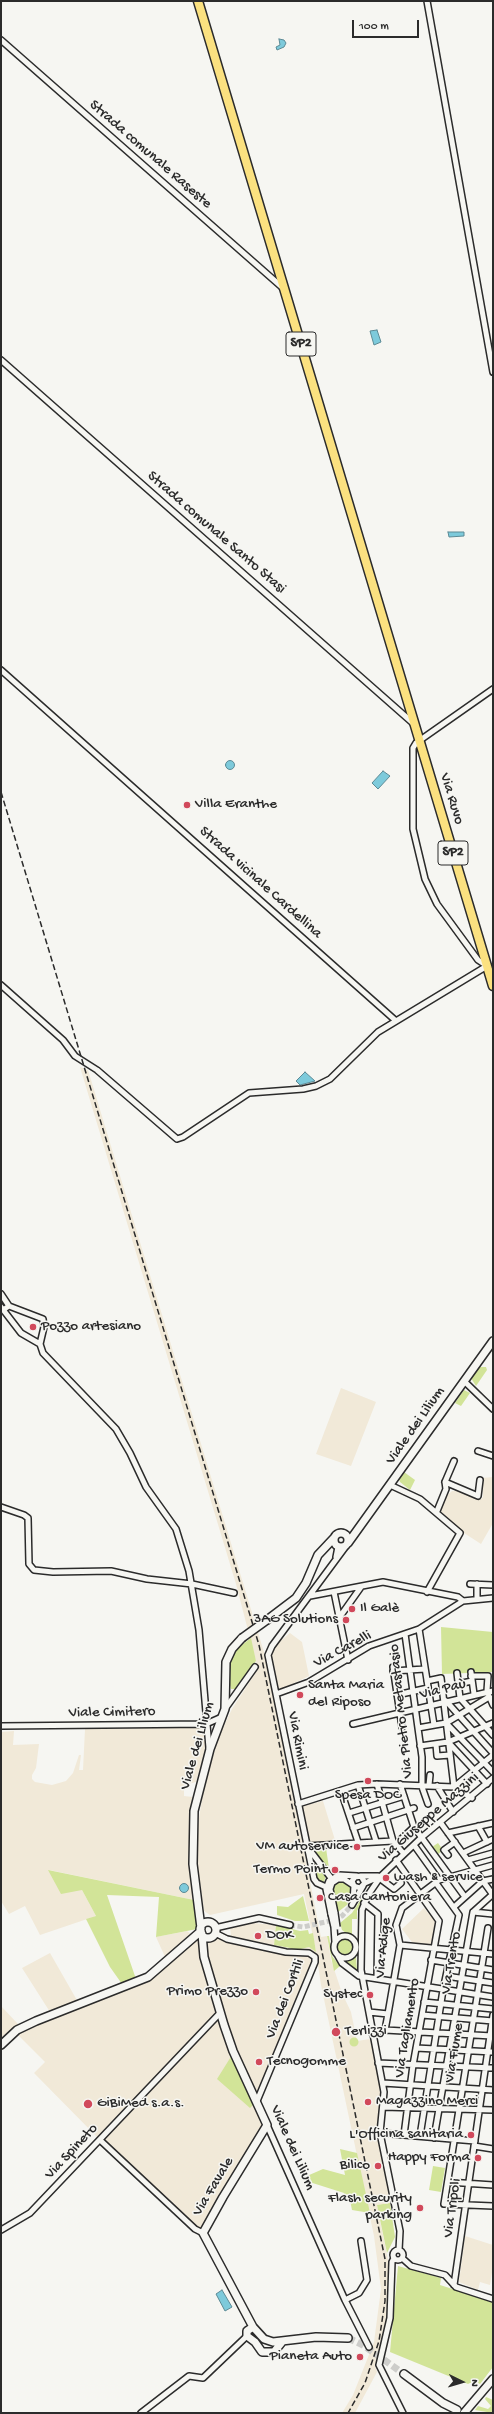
<!DOCTYPE html>
<html>
<head>
<meta charset="utf-8">
<style>
	body { margin:0 }
	#map { position:relative; width:494px; height:2414px; overflow:hidden; background:#f6f6f2; font-family:"Gochi Hand",sans-serif }
	canvas { display:block }
	.frame { position:absolute; inset:0; border:2px solid #2b2b2b; pointer-events:none }
	.north { position:absolute; left:442px; top:2362px; width:40px; height:40px; -webkit-text-stroke:3px #f6f6f2; paint-order:stroke; rotate:95deg; font-size:11px; font-weight:700; line-height:16px; text-align:center; color:#2b2b2b }
	.north::after { content:''; display:block; margin:auto; width:14px; height:18px; background:#2b2b2b; clip-path:polygon(50% 0,100% 100%,50% 72%,0 100%) }
	.scale { position:absolute; left:352px; top:20px; width:67px; height:18px; box-sizing:border-box; border:2px solid #2b2b2b; border-top:0; padding-left:5px; font-size:12px; line-height:14px; white-space:nowrap; color:#2b2b2b; -webkit-text-stroke:3px #f6f6f2; paint-order:stroke }
</style>
</head>
<body>
<div id="map">
<canvas width="494" height="2414"></canvas>
<div class="frame"></div>
<div class="north">N</div>
<div class="scale">100 m</div>
</div>
<script>
const context = document.querySelector('canvas').getContext('2d');
context.lineJoin = 'round';
function fill(path, color) { context.fillStyle = color; context.fill(path, 'evenodd'); }
const toPath = rows => new Path2D(rows.map(r => 'M' + r).join(''));
function stroke(path, color, width, dash) { context.strokeStyle = color; context.lineWidth = width; context.lineCap = dash ? 'butt' : 'round'; context.setLineDash(dash || []); context.stroke(path); }
function write(font, color, halo, rows, align = 'center') {
  context.font = font + ' "Gochi Hand",sans-serif'; context.lineWidth = 3; context.setLineDash([]); context.textBaseline = 'middle'; context.strokeStyle = halo; context.fillStyle = color; for (const [text, x, y, turn = 0] of rows) {
    context.save(); context.translate(x, y); context.rotate((+turn || 0) * Math.PI / 180); context.textAlign = isNaN(turn) ? turn : align; if (halo) context.strokeText(text, 0, 0); context.fillText(text, 0, 0); context.restore();
  }
}
fill(toPath([
	[80,1067,88,1070,266,1659,321,1937,327,1936,331,1960,342,1993,351,2012,357,2041,370,2039,381,2091,377,2135,390,2203,377,2205,389,2265,388,2311,375,2366,377,2372,355,2413,342,2413,353,2395,374,2342,381,2289,374,2236,321,1985,316,1952,257,2101,267,2125,205,2226,199,2232,100,2140,34,2073,45,2062,17,2034,17,2030,129,1986,198,1937,202,1960,209,1938,214,1935,227,1939,231,1935,230,1928,253,1923,276,1925,274,1945,297,1950,309,1947,316,1951,304,1894,210,1915,204,1911,198,1871,198,1825,204,1786,219,1736,232,1709,258,1669,236,1584],
	[341,1388,376,1402,351,1466,316,1454],
	[493,1477,493,1523,481,1544,464,1533,440,1511,445,1497,452,1491,459,1491,481,1499,483,1497,482,1478],
	[290,1633,302,1642,309,1676,282,1689,277,1687,271,1654,278,1643],
	[203,1727,206,1748,196,1782,184,1785,184,1796,193,1797,189,1819,190,1866,194,1900,49,1870,82,1890,96,1916,40,1935,25,1906,9,1914,1,1901,1,1732,14,1731,13,1745,39,1744,36,1768,32,1775,32,1779,35,1782,52,1785,66,1781,73,1773,79,1755,81,1755,79,1770,83,1770,85,1729],
	[323,1801,335,1840,312,1843,309,1840,302,1806],
	[424,1908,435,1921,431,1947,415,1946,402,1929],
	[187,1931,191,1934,166,1959,156,1937],
	[50,1953,78,2002,50,2012,22,1968],
	[1,2006,18,2024,1,2040],
	[465,2236,493,2245,493,2266,490,2285,480,2282,478,2290,459,2282]
]), '#f1e9d8');
fill(toPath([
	[479,1367,486,1367,487,1370,476,1386,471,1378],
	[464,1390,470,1393,461,1406,455,1403],
	[404,1472,415,1480,410,1490,400,1482,399,1479],
	[441,1627,493,1632,493,1672,442,1674],
	[251,1638,256,1661,235,1689,231,1689,228,1677,231,1659,239,1647],
	[438,1843,443,1850,437,1855,432,1847],
	[326,1848,329,1868,329,1871,314,1849],
	[312,1856,326,1875,324,1882,316,1879],
	[48,1870,194,1900,197,1929,156,1937,159,1897,107,1895,136,1979,122,1984,110,1967,86,1919,96,1916,82,1890,61,1894],
	[343,1882,350,1887,351,1896,347,1905,338,1912,333,1889,336,1883],
	[371,1884,357,1911,357,1919,352,1919,352,1935,346,1933,342,1930,340,1923,352,1913],
	[303,1896,309,1921,295,1921,277,1915,277,1906,288,1907],
	[276,1925,300,1931,308,1930,309,1934,313,1933,316,1952,309,1947,293,1951,290,1948,274,1945],
	[327,1936,329,1936,332,1956,340,1966,334,1971],
	'337 1947a8 8 0 1 1 16 0a8 8 0 1 1-16 0Z',
	[356,1956,357,1971,346,1961],
	'349.5 2042a4.5 4.5 0 1 1 9 0a4.5 4.5 0 1 1-9 0Z',
	[232,2055,254,2104,250,2108,217,2079],
	[340,2149,357,2153,370,2213,352,2210,350,2200,343,2197,344,2193,300,2179,323,2169,345,2175],
	[433,2166,445,2168,441,2192,429,2190],
	[390,2203,395,2237,387,2253,377,2205],
	[398,2266,441,2278,440,2285,493,2302,493,2367,480,2384,474,2381,468,2384,390,2352],
	[486,2397,493,2400,493,2413,475,2410,478,2406,488,2409,491,2406,485,2399]
]), '#d2e498');
const water = toPath([
	[279,39,284,40,286,43,284,47,277,50,276,47,280,45,279,39],
	[377,330,381,342,374,345,370,331,377,330],
	[448,532,464,532,464,536,449,537,448,532],
	'225.5 765a4.5 4.5 0 1 1 9 0a4.5 4.5 0 1 1-9 0Z',
	[383,771,390,776,378,789,372,783,383,771],
	[305,1072,315,1081,300,1085,296,1081,305,1072],
	'179.5 1888a4.5 4.5 0 1 1 9 0a4.5 4.5 0 1 1-9 0Z',
	[222,2290,232,2307,225,2311,216,2294,222,2290]
]);
fill(water, '#7dcadb');
stroke(water, '#5c8a95', 1);
stroke(toPath([
	[290,1925,303,1927,334,1920,342,1916,352,1905]
]), '#cdcdca', 5, [5, 2.5]);
stroke(toPath([
	[348,2338,363,2345,404,2374]
]), '#cdcdca', 7, [7, 3.5]);
const street = toPath([
	[427,1,493,372],
	[1,40,283,288],
	[1,360,414,724],
	[1,670,395,1020],
	[1,985,63,1040,75,1056,97,1070,177,1139,183,1137,249,1093,303,1089,316,1086,330,1079,378,1032,487,966,478,960,437,904,425,879,413,829,413,748,416,743,493,689],
	[1,1294,9,1306,3,1310],
	[9,1306,43,1319,44,1327,40,1344,43,1353,116,1429,130,1453,146,1487,176,1529,189,1571,199,1630,209,1748],
	[1,1307,21,1333,40,1344],
	[464,1381,493,1409],
	[478,1451,493,1456],
	[445,1482,454,1461],
	[390,1485,420,1499,460,1533,427,1592],
	[1,1507,24,1515,28,1518,29,1564,34,1570,53,1572,111,1571,147,1579,192,1584,234,1593],
	[437,1511,446,1489,445,1482,478,1496,480,1480],
	[336,1557,338,1547],
	[470,1584,493,1585],
	[477,1584,477,1599],
	[334,1592,348,1660],
	[310,1596,383,1582,458,1597,463,1601],
	[339,1618,361,1587],
	[419,1629,434,1725],
	[405,1634,422,1757,422,1787,428,1804],
	[393,1667,402,1727],
	[393,1671,425,1669],
	[471,1672,474,1694],
	[457,1673,460,1698,493,1735],
	[471,1676,488,1676,487,1691,493,1705],
	[427,1681,441,1678,454,1787],
	[458,1684,472,1681],
	[276,1694,309,1682,369,1646,419,1629,463,1601,493,1598],
	[397,1695,428,1688],
	[446,1701,493,1753],
	[225,1709,255,1667],
	[446,1723,493,1772],
	[353,1724,493,1691],
	[1,1726,206,1724,222,1717],
	[418,1728,446,1723,489,1697],
	[448,1742,487,1784],
	[436,1744,437,1756,450,1755],
	[420,1746,448,1742,493,1723],
	[377,1784,393,1841,404,1854],
	[400,1784,414,1827,465,1897],
	[358,1785,376,1841],
	[429,1785,430,1775],
	[437,1786,453,1812],
	[454,1787,493,1755],
	[341,1791,358,1842],
	[298,1804,358,1785,377,1784,454,1787,472,1798],
	[349,1813,404,1796],
	[440,1822,493,1895],
	[478,1826,487,1842],
	[353,1828,414,1808],
	[448,1833,493,1823],
	[396,1844,414,1827],
	[414,1845,439,1880],
	[307,1846,393,1841],
	[309,1849,331,1878],
	[463,1853,493,1839],
	[448,1855,444,1850,455,1842],
	[396,1860,439,1921,413,2065,404,2135],
	[468,1860,493,1853],
	[361,1876,378,1876],
	[381,1876,368,1895,362,1910,361,1970,384,2092,380,2133,400,2231,399,2250],
	[381,1876,382,1880,394,1889,401,1883],
	[365,1883,361,1876,355,1877,352,1881,354,1886,360,1888,365,1883,381,1876,422,1837,493,1778],
	[326,1887,317,1883,314,1879,268,1655,272,1646,346,1546],
	[353,1902,354,1886],
	[364,1903,378,1914,377,1978],
	[352,1905,363,1886],
	[454,1907,483,1881,493,1879],
	[473,1912,493,1914],
	[335,1913,330,1889,332,1883,338,1879,344,1879,353,1885],
	[331,1914,326,1889,329,1881,339,1875,357,1876],
	[334,1927,335,1942],
	[215,1928,259,1918,290,1925],
	[488,1928,444,2204,493,2206],
	[215,1933,227,1939,286,1952,309,1953,315,1957,315,1962,257,2101],
	'334 1947a11 11 0 1 1 22 0a11 11 0 1 1-22 0Z',
	[400,1945,493,1954],
	[338,1956,342,1963,359,1976,493,1997],
	[431,1960,493,1970],
	[446,1976,493,1983],
	[424,2002,493,2009],
	[369,2012,388,2014,385,2030,372,2033],
	[388,2014,400,1945,396,1925,402,1908,439,1880,493,1865],
	[422,2015,493,2021],
	[385,2030,492,2036],
	[416,2048,493,2052],
	[378,2063,493,2068],
	[383,2083,493,2090],
	[383,2107,493,2110],
	[267,2125,345,2300,369,2347],
	[380,2133,475,2141],
	[420,2136,443,1990,459,1915,436,1883],
	[434,2138,473,1912,493,1894],
	[100,2140,195,2229,203,2233],
	[474,2146,493,2149],
	[448,2182,493,2185],
	[1,2230,30,2213,220,2013],
	'393 2255a5 5 0 1 1 10 0a5 5 0 1 1-10 0Z',
	[394,2258,392,2262,390,2318,379,2365,403,2413],
	[402,2258,411,2266,445,2275,456,2287,493,2299],
	[454,2285,493,2015],
	[345,2300,359,2293,367,2280,361,2241],
	[141,2413,189,2376,203,2378,247,2336]
]);
const secondary = toPath([
	'334 1540a7 7 0 1 1 14 0a7 7 0 1 1-14 0Z',
	[348,1543,493,1341],
	[267,1620,296,1598,306,1583,318,1555,334,1538],
	'200 1930a8 8 0 1 1 16 0a8 8 0 1 1-16 0Z',
	[201,1928,193,1864,194,1811,210,1749,225,1709,226,1662,232,1649,242,1638],
	[202,1934,204,1957,224,2025,233,2051,267,2125,223,2197,203,2233,253,2327],
	[1,2045,17,2030,36,2021,148,1977,201,1931],
	[282,2342,274,2352,262,2352,255,2342,247,2336,247,2331,253,2327,264,2339,273,2342,316,2337,348,2338],
	[404,2374,443,2403,457,2410],
	[464,2413,493,2379]
]);
const primary = toPath([
	[198,1,493,986]
]);
stroke(street, '#2b2b2b', 8);
stroke(secondary, '#2b2b2b', 10);
stroke(primary, '#2b2b2b', 11);
stroke(street, '#f6f6f2', 5);
stroke(secondary, '#f6f6f2', 7);
stroke(primary, '#fbe180', 8);
stroke(toPath([
	[1,792,259,1645,385,2259,385,2301,379,2341,365,2383,348,2413]
]), '#2b2b2b', 1.5, [6, 3]);
const streetBridge = toPath([
	[335,1913,337,1927],
	[331,1914,334,1927]
]);
const secondaryBridge = toPath([
	[242,1638,267,1620]
]);
stroke(streetBridge, '#2b2b2b', 8, []);
stroke(secondaryBridge, '#2b2b2b', 10, []);
stroke(streetBridge, '#f6f6f2', 5);
stroke(secondaryBridge, '#f6f6f2', 7);
for (const [x, y, r, color] of [
	[187,805,4,"#d1495b"],
	[33,1327,4,"#d1495b"],
	[352,1609,4,"#d1495b"],
	[346,1620,4,"#d1495b"],
	[300,1695,4,"#d1495b"],
	[368,1781,4,"#d1495b"],
	[357,1847,4,"#d1495b"],
	[335,1870,4,"#d1495b"],
	[386,1878,4,"#d1495b"],
	[320,1898,4,"#d1495b"],
	[258,1936,4,"#d1495b"],
	[256,1992,4,"#d1495b"],
	[370,1995,4,"#d1495b"],
	[336,2032,5,"#d1495b"],
	[259,2062,4,"#d1495b"],
	[368,2102,4,"#d1495b"],
	[88,2104,5,"#d1495b"],
	[471,2135,4,"#d1495b"],
	[478,2158,4,"#d1495b"],
	[378,2166,4,"#d1495b"],
	[420,2208,4,"#d1495b"],
	[360,2357,4,"#d1495b"]
]) { const dot = new Path2D(); dot.arc(x, y, r, 0, 2 * Math.PI); context.fillStyle = color; context.fill(dot); stroke(dot, '#f6f6f2', 1.5); }
for (const [x, y, w] of [
	[301,344,30],
	[453,853,30]
]) { const box = new Path2D(); box.roundRect(x - w / 2, y - 12, w, 24, 3); context.fillStyle = '#f6f6f2'; context.fill(box); stroke(box, '#2b2b2b', 1); }
write('bold 14px', '#2b2b2b', null, [
	["SP2",301,344],
	["SP2",453,853]
]);
write('15px', '#2b2b2b', '#f6f6f2', [
	["Strada comunale Raseste",150,155,41],
	["Strada comunale Santo Stasi",216,533,41],
	["Via Ruvo",451,799,73],
	["Strada vicinale Cardellina",260,883,42],
	["Viale dei Lilium",416,1426,-55],
	["Via Carelli",343,1650,-28],
	["Via Paù",443,1690,-14],
	["Via Pietro Metastasio",402,1711,-96],
	["Viale Cimitero",112,1713,-1],
	["Via Rimini",297,1741,79],
	["Viale dei Lilium",198,1746,-74],
	["Via Giuseppe Mazzini",429,1818,-41],
	["Via Adige",384,1948,-84],
	["Via Trento",452,1963,-80],
	["Via dei Cortili",286,1999,-69],
	["Via Tagliamento",408,2028,-81],
	["Via Fiume",455,2053,-81],
	["Viale dei Lilium",292,2148,66],
	["Via Spineto",72,2152,-47],
	["Via Favale",214,2187,-59],
	["Via Tripoli",453,2208,-82]
]);
write('15px', '#2b2b2b', '#f6f6f2', [
	["Villa Eranthe",195,805],
	["Pozzo artesiano",41,1327],
	["Il Galè",360,1609],
	["3AG Solutions",338,1620,"right"],
	["Santa Maria",308,1686],
	["del Riposo",308,1703],
	["Spesa DOC",368,1796,"center"],
	["VM autoservice",349,1847,"right"],
	["Termo Point",327,1870,"right"],
	["wash & service",394,1878],
	["Casa Cantoniera",328,1898],
	["DOK",266,1936],
	["Primo Prezzo",248,1992,"right"],
	["Systec",362,1995,"right"],
	["Terlizzi",345,2032],
	["Tecnogomme",267,2062],
	["Magazzino Merci",376,2102],
	["GiBiMed s.a.s.",97,2104],
	["L'Officina sanitaria",463,2135,"right"],
	["Happy Forma",470,2158,"right"],
	["Bilico",370,2166,"right"],
	["Flash security",412,2199,"right"],
	["parking",412,2216,"right"],
	["Pianeta Auto",352,2357,"right"]
], 'left');
</script>
</body>
</html>
